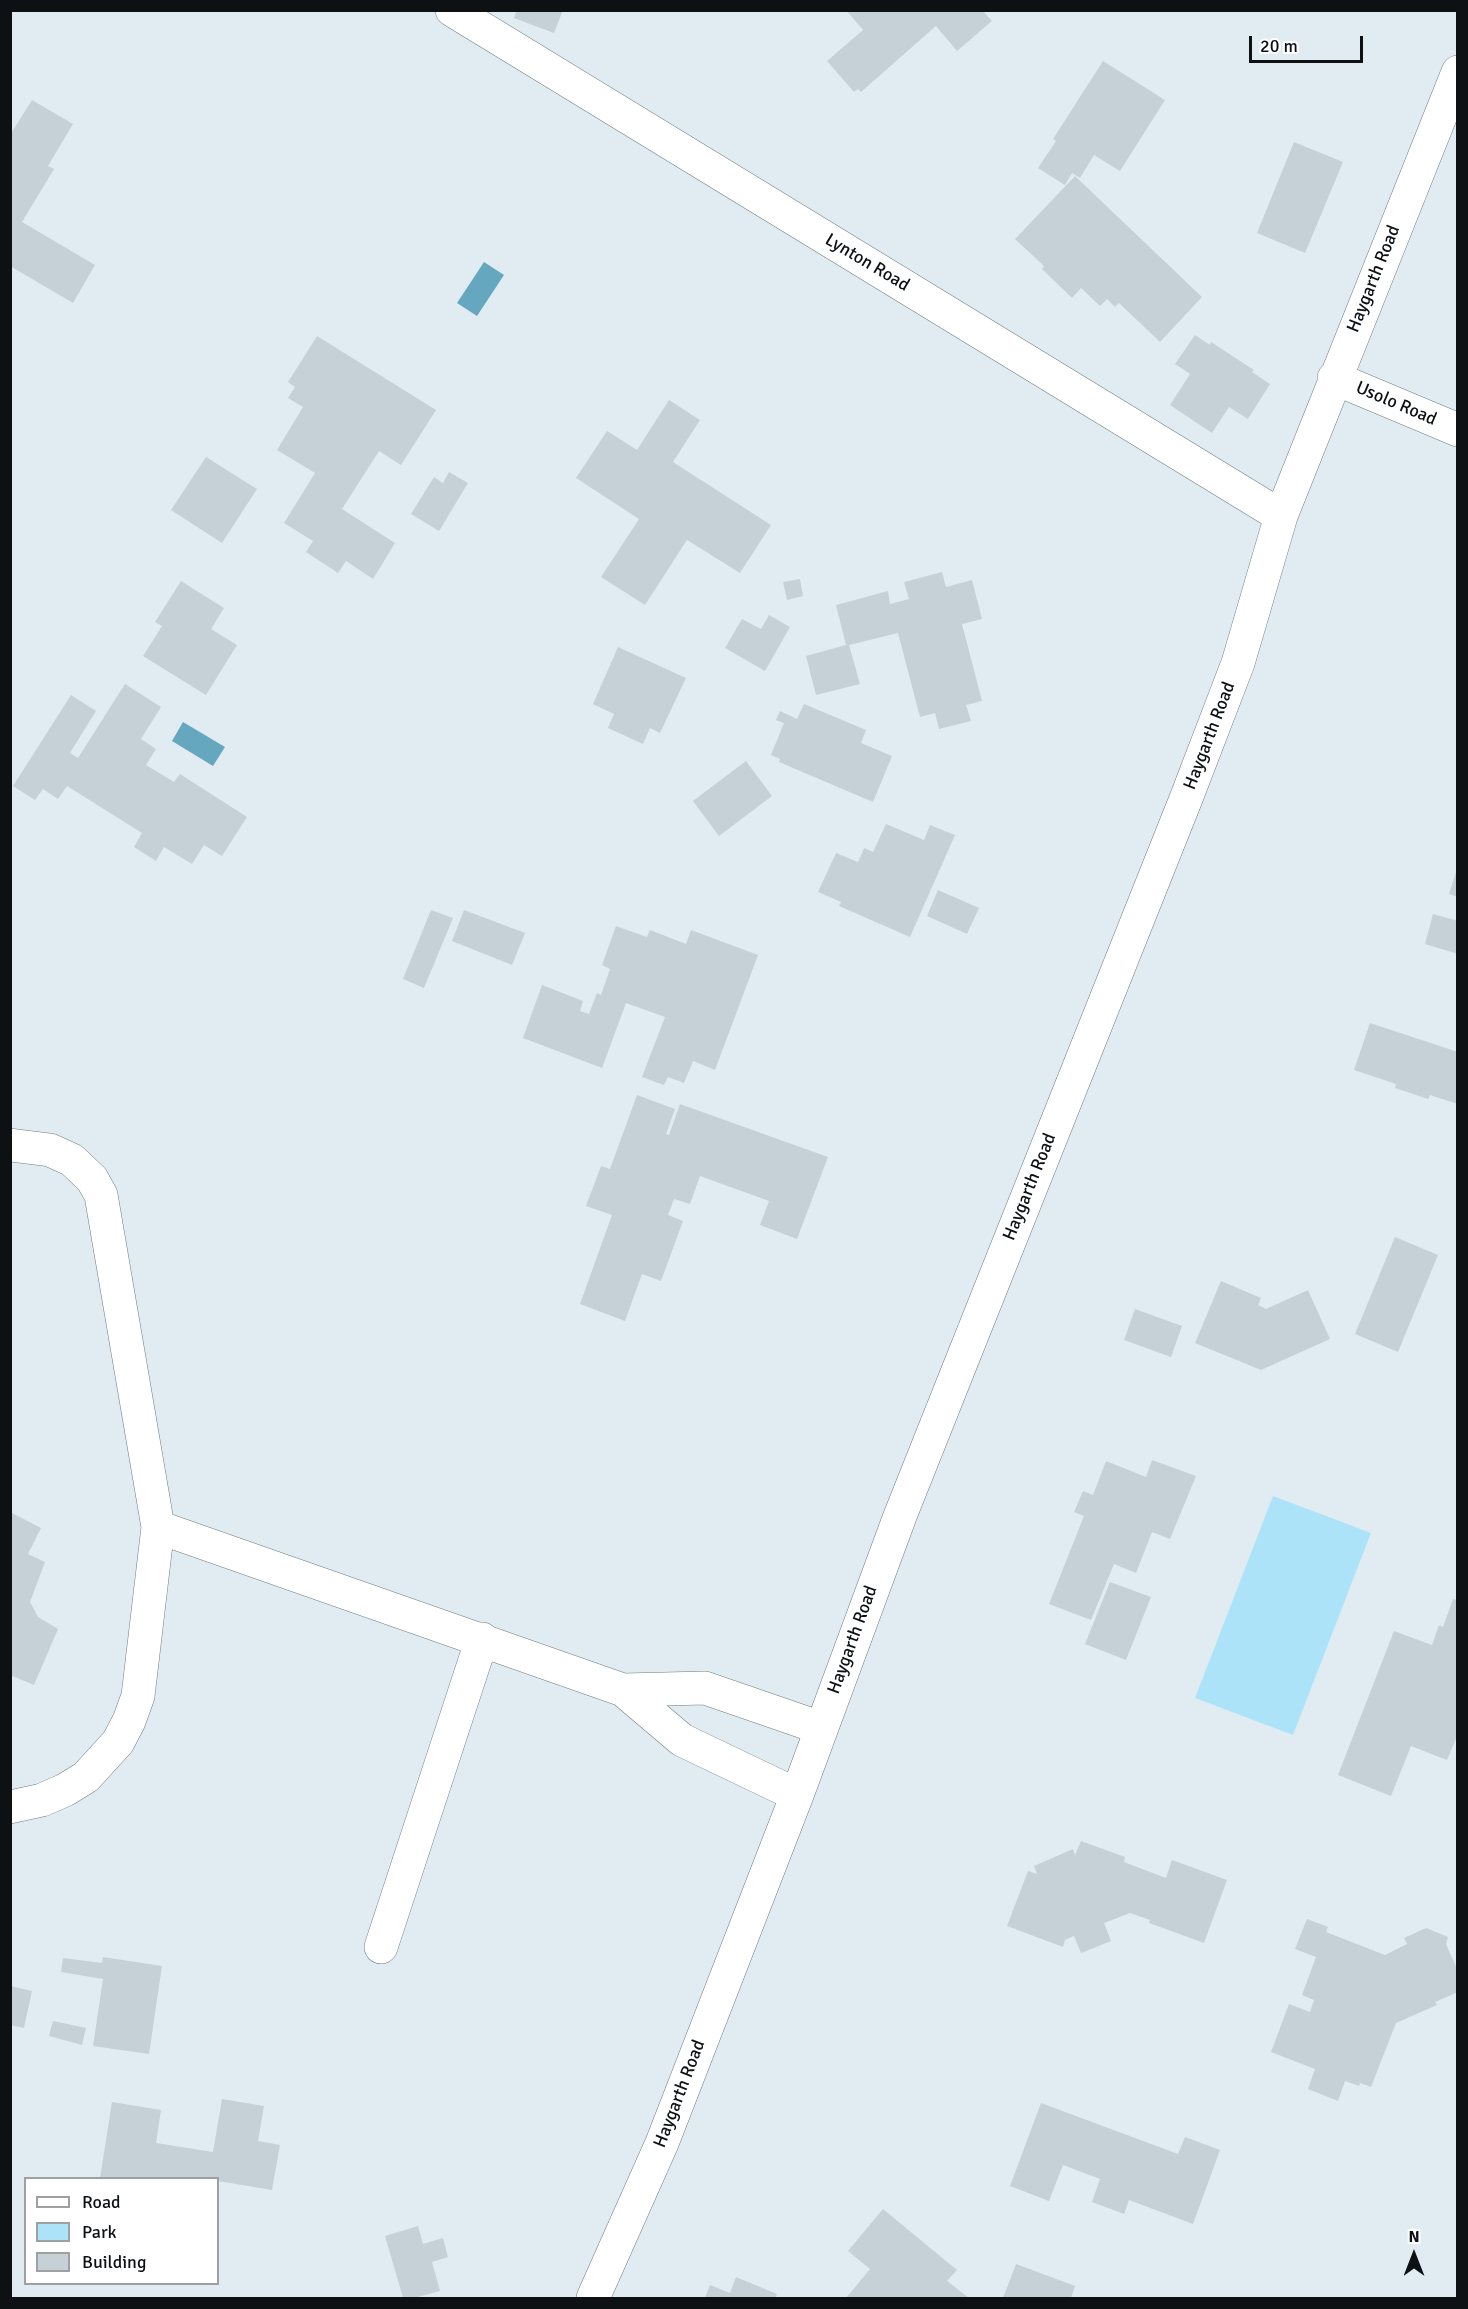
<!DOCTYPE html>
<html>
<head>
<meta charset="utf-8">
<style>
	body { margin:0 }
	#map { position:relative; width:1468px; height:2309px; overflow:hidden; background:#e0ecf2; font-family:Signika,sans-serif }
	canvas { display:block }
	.frame { position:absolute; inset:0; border:12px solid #0d1113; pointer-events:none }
	.legend { position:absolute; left:24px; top:2177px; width:195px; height:108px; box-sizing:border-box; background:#fff; border:2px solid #9ea0a1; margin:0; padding:8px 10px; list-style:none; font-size:18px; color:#0d1113 }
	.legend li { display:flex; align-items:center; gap:12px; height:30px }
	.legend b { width:30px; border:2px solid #9ea0a1 }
	.north { position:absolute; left:1384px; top:2225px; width:60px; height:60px; -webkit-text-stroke:4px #fff; paint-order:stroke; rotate:0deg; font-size:16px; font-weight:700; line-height:24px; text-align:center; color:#0d1113 }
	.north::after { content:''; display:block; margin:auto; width:21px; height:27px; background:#0d1113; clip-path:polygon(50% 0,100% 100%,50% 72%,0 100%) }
	.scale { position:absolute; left:1249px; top:36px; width:114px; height:27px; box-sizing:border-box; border:3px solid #0d1113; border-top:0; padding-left:8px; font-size:18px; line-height:21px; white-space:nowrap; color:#0d1113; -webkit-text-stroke:4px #fff; paint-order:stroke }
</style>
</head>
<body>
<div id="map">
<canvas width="1468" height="2309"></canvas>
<div class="frame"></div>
<ul class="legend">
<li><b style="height:8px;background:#fff"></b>Road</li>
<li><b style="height:16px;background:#ade3f9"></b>Park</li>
<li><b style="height:16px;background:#c5d1d6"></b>Building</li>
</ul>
<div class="north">N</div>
<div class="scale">20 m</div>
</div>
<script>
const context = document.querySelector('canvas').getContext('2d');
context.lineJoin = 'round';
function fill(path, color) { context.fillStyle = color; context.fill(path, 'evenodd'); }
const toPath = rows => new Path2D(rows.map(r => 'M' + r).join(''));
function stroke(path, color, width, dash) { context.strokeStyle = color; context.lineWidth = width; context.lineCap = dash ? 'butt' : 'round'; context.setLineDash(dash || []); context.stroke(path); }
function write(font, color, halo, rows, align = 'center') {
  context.font = font + ' Signika,sans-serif'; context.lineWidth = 4.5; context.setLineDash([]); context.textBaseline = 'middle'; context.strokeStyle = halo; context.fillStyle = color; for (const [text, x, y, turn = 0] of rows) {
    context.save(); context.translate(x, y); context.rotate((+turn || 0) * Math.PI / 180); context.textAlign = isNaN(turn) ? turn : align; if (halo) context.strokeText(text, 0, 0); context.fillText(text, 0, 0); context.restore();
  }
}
fill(toPath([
	[1273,1496,1371,1533,1293,1735,1195,1698]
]), '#ade3f9');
fill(toPath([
	[484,262,504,275,477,316,457,303],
	[183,722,225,747,213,766,172,741]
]), '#66a7c0');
fill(toPath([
	[517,10,563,10,554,33,514,18],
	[846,10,982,10,992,21,957,51,936,26,861,92,858,89,854,92,827,61,863,30],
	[1103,61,1165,100,1120,171,1094,155,1080,178,1072,173,1065,185,1038,168,1056,141,1053,139],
	[32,100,73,124,48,166,54,169,22,222,95,265,73,303,10,266,10,135],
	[1294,142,1343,162,1305,253,1257,233],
	[1075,176,1202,297,1160,342,1119,303,1115,307,1107,299,1100,306,1081,288,1072,298,1042,269,1044,266,1015,239],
	[1195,335,1210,345,1211,342,1254,370,1252,372,1270,384,1248,419,1229,407,1212,433,1170,405,1190,374,1175,364],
	[317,336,436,410,401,465,379,451,342,509,395,543,373,579,346,561,338,573,306,552,313,541,284,523,315,473,277,450,303,407,288,398,295,387,288,382],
	[669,400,700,420,673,462,771,525,740,573,687,540,645,605,601,577,639,519,576,478,607,431,637,450],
	[206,457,257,489,222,543,171,510],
	[449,472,468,483,439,531,411,514,434,477,443,483],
	[942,572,946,587,972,580,982,619,962,624,982,701,966,705,971,721,939,729,935,713,920,717,898,633,849,645,860,684,816,695,806,656,846,645,836,605,888,591,890,604,909,599,904,582],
	[800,579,803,596,787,600,783,582],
	[181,581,224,608,211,629,237,645,206,695,143,656,162,626,155,622],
	[769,615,790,627,765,671,725,648,742,619,761,629],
	[618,647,686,678,660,733,650,728,643,744,608,728,614,714,593,704],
	[125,684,161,707,141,739,156,749,146,765,174,782,180,774,247,817,222,856,204,845,192,864,164,847,156,861,134,847,142,833,67,786,58,799,43,789,35,800,13,786,71,695,96,711,70,753,78,758],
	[804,704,866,730,861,743,892,756,873,802,779,762,780,759,771,755,784,723,776,720,780,711,797,719],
	[746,761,772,796,719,836,693,801],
	[886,824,924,840,930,825,955,835,910,937,839,906,841,902,818,892,836,853,858,862,864,848,873,852],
	[1457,869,1458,869,1458,897,1449,894],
	[938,890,979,908,967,934,927,916],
	[431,910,453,918,424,988,403,979],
	[464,910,525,933,512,965,452,941],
	[1433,914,1458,921,1458,954,1425,944],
	[616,926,647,937,650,930,686,944,691,930,758,955,715,1070,693,1061,684,1083,668,1077,664,1085,642,1077,665,1017,626,1003,602,1068,523,1038,542,985,583,1001,580,1011,589,1014,597,993,601,995,610,969,602,965],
	[1370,1023,1458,1052,1458,1104,1430,1095,1428,1099,1395,1088,1396,1084,1354,1070],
	[637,1095,675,1109,666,1134,669,1135,680,1104,828,1157,797,1239,760,1225,769,1201,700,1176,690,1204,674,1199,668,1215,683,1221,661,1281,642,1274,625,1321,580,1304,612,1215,586,1206,601,1166,610,1169],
	[1395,1237,1438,1255,1398,1352,1355,1334],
	[1221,1281,1261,1298,1258,1305,1266,1309,1308,1290,1330,1339,1261,1370,1195,1343],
	[1135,1309,1182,1326,1171,1357,1124,1340],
	[1152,1460,1196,1476,1170,1539,1152,1532,1136,1573,1114,1564,1091,1620,1049,1604,1084,1516,1074,1512,1083,1491,1093,1495,1106,1461,1146,1477],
	[10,1512,41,1528,28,1554,45,1562,30,1602,38,1617,58,1629,34,1685,10,1675],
	[1110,1582,1151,1597,1126,1660,1085,1644],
	[1453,1599,1458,1600,1458,1734,1447,1760,1411,1746,1391,1796,1338,1775,1394,1631,1432,1645,1439,1625,1443,1627],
	[1081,1841,1125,1857,1124,1862,1166,1878,1172,1860,1227,1880,1204,1943,1149,1923,1150,1920,1130,1913,1104,1923,1111,1941,1081,1953,1074,1936,1065,1940,1063,1947,1007,1926,1028,1871,1037,1874,1034,1866,1073,1849,1075,1855],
	[1307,1919,1328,1927,1326,1932,1385,1955,1407,1944,1404,1938,1426,1928,1448,1937,1446,1944,1458,1971,1458,1992,1435,2002,1437,2005,1396,2023,1371,2087,1360,2083,1359,2086,1345,2081,1338,2101,1308,2089,1315,2069,1271,2052,1289,2004,1310,2012,1314,2000,1302,1995,1316,1957,1295,1949],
	[103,1957,162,1966,149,2054,93,2046,103,1979,61,1972,63,1958,102,1963],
	[10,1986,32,1991,24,2028,10,2025],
	[53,2021,86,2028,82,2045,49,2036],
	[222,2099,264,2106,258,2141,280,2145,272,2190,218,2181,218,2178,190,2177,189,2178,100,2178,112,2102,161,2110,156,2143,213,2152],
	[1041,2103,1178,2154,1185,2137,1220,2150,1193,2224,1129,2200,1124,2214,1092,2202,1100,2179,1063,2165,1049,2201,1010,2186],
	[883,2209,957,2270,947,2281,969,2298,846,2298,870,2269,848,2251],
	[418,2226,423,2244,443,2238,448,2257,432,2262,440,2291,414,2298,403,2298,385,2236],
	[1016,2264,1075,2286,1071,2298,1003,2298],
	[736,2277,777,2294,775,2298,705,2298,710,2285,730,2293]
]), '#c5d1d6');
const minor = toPath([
	[452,10,1281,516],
	[1334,378,1458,430],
	[10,1145,50,1150,72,1160,92,1179,101,1195,158,1527,138,1696,129,1721,118,1742,86,1777,65,1790,42,1800,10,1807],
	[158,1527,623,1690,705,1688,821,1728],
	[623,1690,682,1740,797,1795],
	[381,1947,482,1639],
	[593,2298,662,2143,797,1795,900,1516,1187,796,1238,663,1281,516,1458,72]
]);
stroke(minor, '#727d81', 34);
stroke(minor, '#fff', 33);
write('18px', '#0d1113', '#fff', [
	["Lynton Road",867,263,31],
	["Haygarth Road",1374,279,-68],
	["Usolo Road",1396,404,23],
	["Haygarth Road",1210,736,-69],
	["Haygarth Road",1030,1187,-68],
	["Haygarth Road",853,1640,-70],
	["Haygarth Road",680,2094,-69]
]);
</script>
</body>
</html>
